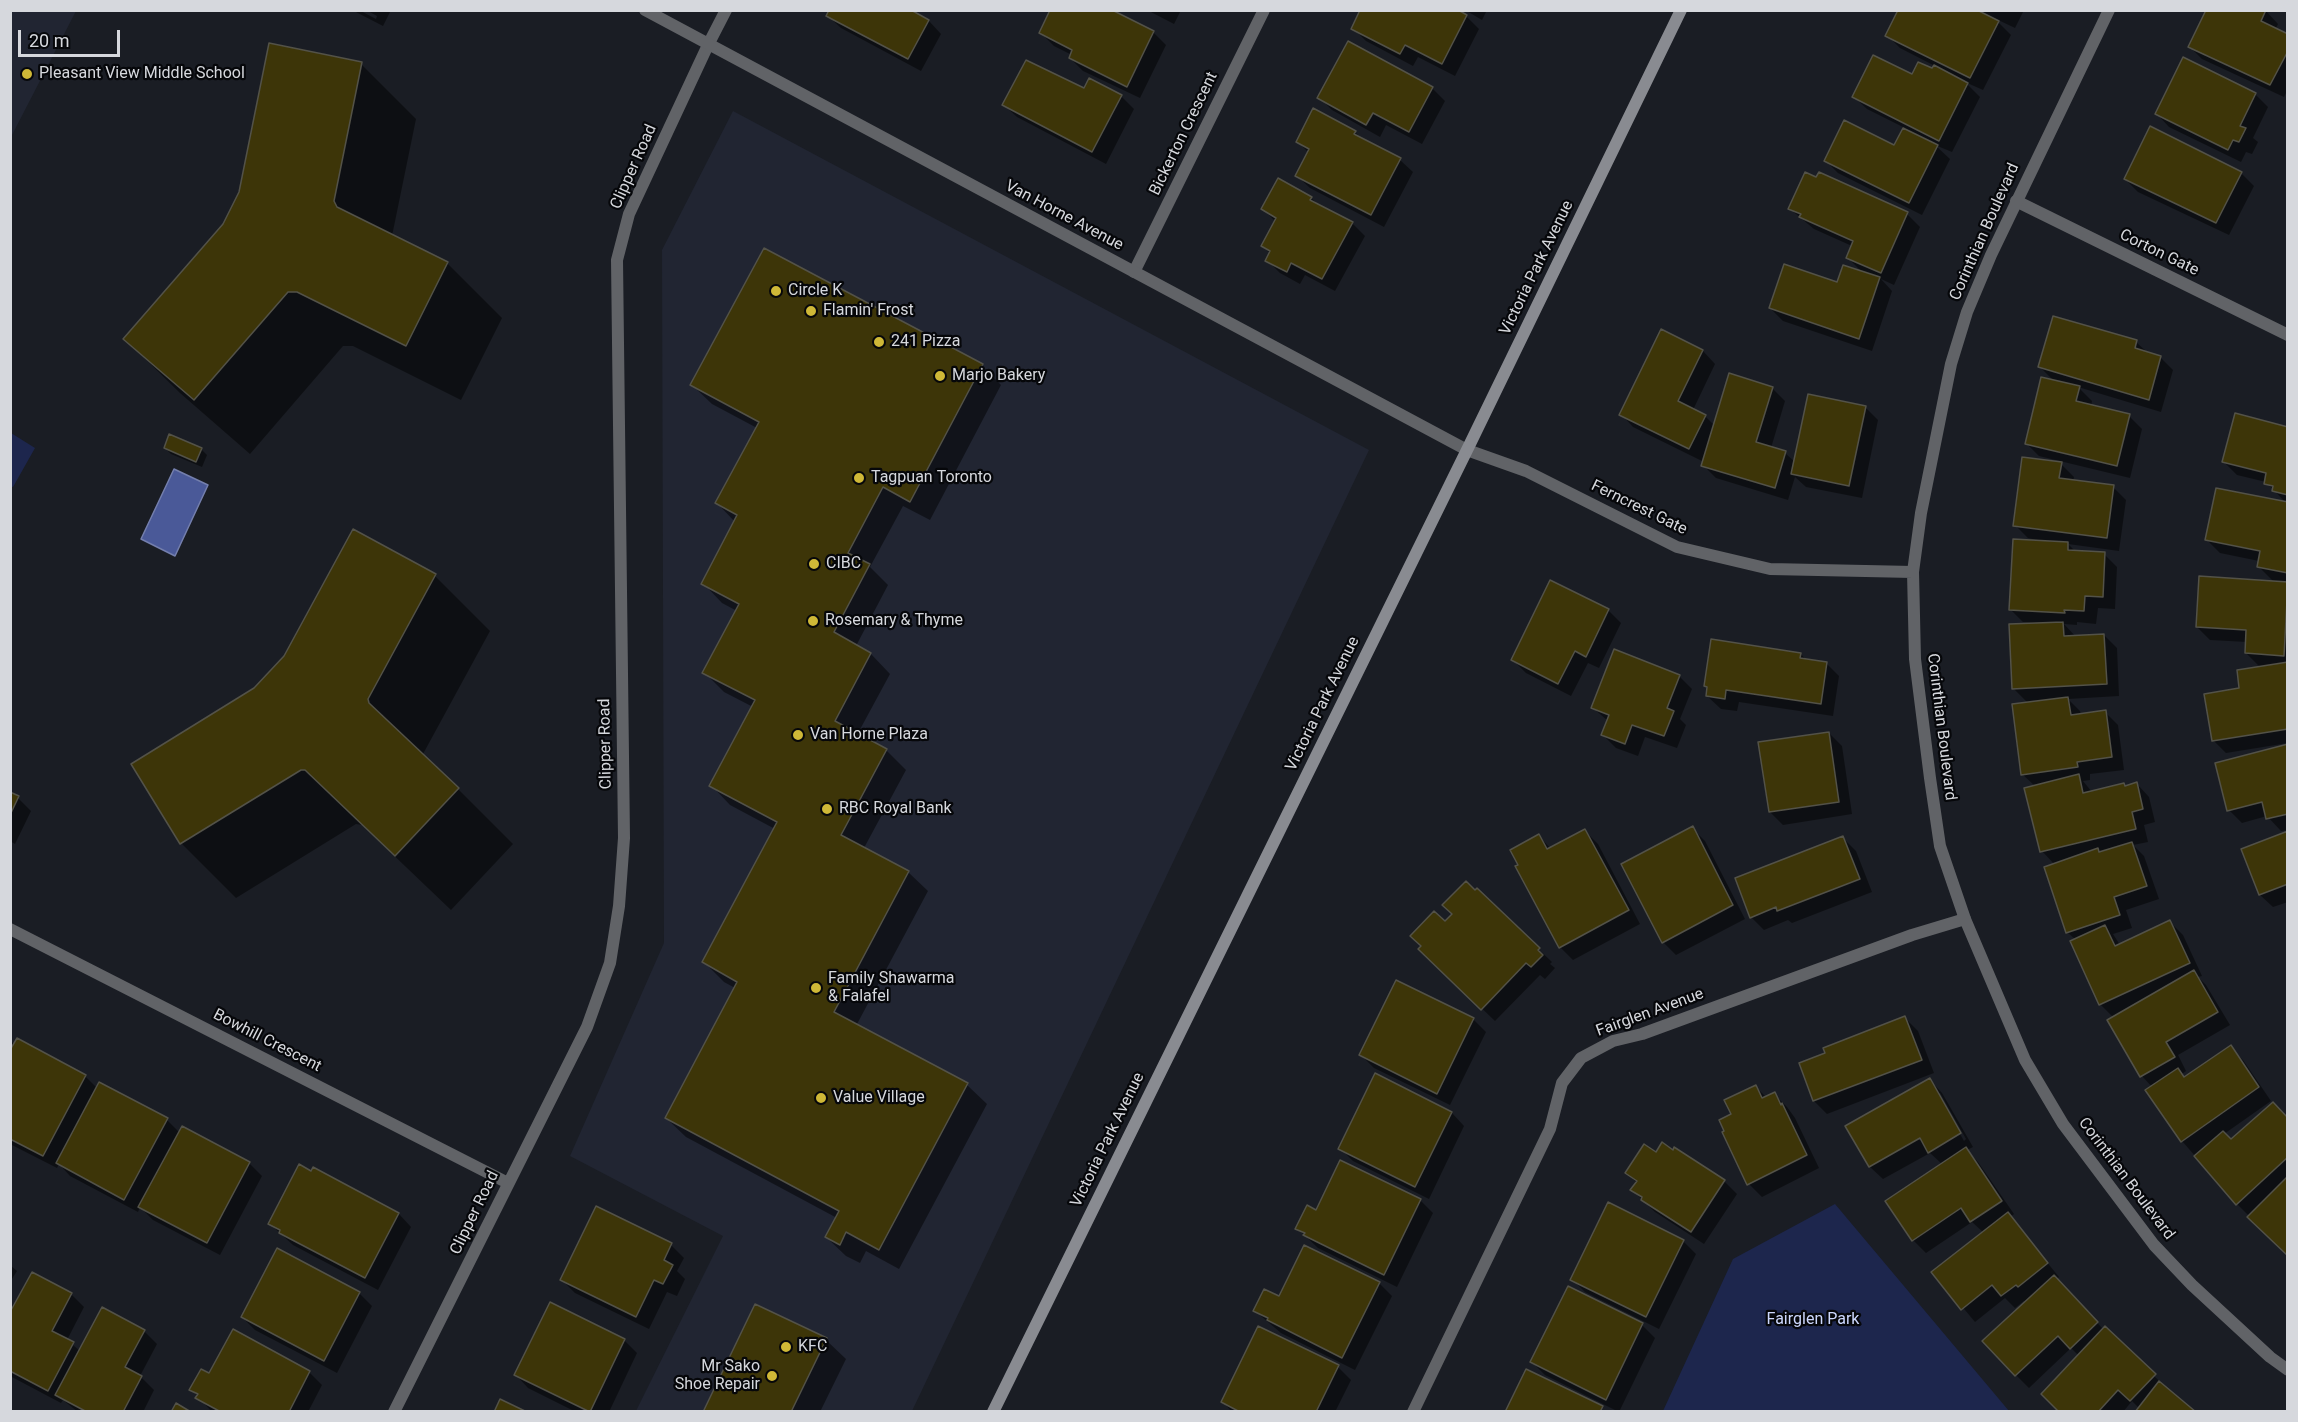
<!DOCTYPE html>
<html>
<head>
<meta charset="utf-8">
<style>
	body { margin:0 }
	#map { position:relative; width:2298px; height:1422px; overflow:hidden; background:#1a1d24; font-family:Roboto,sans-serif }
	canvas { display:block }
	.frame { position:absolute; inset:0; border:12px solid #d6d8dd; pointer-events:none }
	.scale { position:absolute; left:18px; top:30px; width:102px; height:27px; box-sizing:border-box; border:3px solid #d6d8dd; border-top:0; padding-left:8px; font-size:18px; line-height:21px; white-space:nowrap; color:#d6d8dd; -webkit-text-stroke:4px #06070a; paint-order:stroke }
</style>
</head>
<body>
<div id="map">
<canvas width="2298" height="1422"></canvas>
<div class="frame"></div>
<div class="scale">20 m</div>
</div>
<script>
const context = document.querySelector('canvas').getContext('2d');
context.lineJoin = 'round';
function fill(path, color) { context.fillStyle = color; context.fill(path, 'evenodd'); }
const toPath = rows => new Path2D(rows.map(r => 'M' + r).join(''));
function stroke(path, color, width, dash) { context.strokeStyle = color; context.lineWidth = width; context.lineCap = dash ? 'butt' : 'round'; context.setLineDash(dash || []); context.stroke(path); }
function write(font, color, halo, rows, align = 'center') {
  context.font = font + ' Roboto,sans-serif'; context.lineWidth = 4.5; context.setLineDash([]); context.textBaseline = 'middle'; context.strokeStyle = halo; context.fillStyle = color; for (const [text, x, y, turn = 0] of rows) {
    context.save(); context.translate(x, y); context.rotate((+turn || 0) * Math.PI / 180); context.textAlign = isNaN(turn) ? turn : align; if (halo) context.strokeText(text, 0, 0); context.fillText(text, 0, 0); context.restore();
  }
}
fill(toPath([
	[11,10,76,11,11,137,10,11],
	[733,111,1369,450,912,1411,636,1411,723,1236,570,1156,664,943,662,250]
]), '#212532');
fill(toPath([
	[11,433,35,448,13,487,10,486],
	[1835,1204,2009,1411,1663,1411,1733,1259]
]), '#1d264d');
const water = toPath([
	[174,469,208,485,175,556,141,539,174,469]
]);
fill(water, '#4a5998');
stroke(water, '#747fad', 1.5);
fill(toPath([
	[352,10,359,10,376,19,377,16,366,10,391,10,383,26],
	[908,10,929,21,941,34,921,71,841,28,828,16],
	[1147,10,1181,10,1174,24],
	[1465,10,1487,10,1482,20],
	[1979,10,2024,10,2015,28,1994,18,2011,35,1983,90,1965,82,1980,97,1952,152,1935,145,1950,159,1922,215,1838,173,1825,160,1895,147,1905,128,1867,109,1854,97,1933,70,1935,66,1900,48,1887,35,1981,15,1982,12],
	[2265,10,2278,24,2275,30,2288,36,2288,89,2284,97,2202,59,2189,46],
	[1466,16,1479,29,1455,76,1418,57,1413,66,1366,41,1353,28],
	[1153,32,1166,45,1140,98,1083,71,1070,58,1072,55,1054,46,1041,33],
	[361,64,416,119,392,236,447,263,502,318,461,400,353,346,343,346,250,454,180,393,125,339],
	[1090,80,1121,96,1134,109,1106,164,1017,117,1004,105,1085,90],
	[1432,88,1445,101,1422,144,1386,125,1380,137,1332,110,1319,97],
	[2255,94,2268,107,2253,138,2258,142,2252,154,2246,152,2241,162,2169,127,2157,114],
	[1355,132,1363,140,1400,160,1413,172,1384,227,1310,188,1297,176,1309,153,1297,141],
	[2241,173,2254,186,2229,235,2138,192,2125,179],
	[1311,198,1320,206,1352,223,1365,236,1335,291,1305,275,1300,284,1280,273,1267,260,1270,254,1263,246,1276,222,1263,209],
	[1790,209,1907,214,1920,227,1894,285,1881,279,1892,291,1872,351,1783,321,1770,308,1838,284,1863,273,1847,257,1852,246,1814,229],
	[2136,342,2148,353,2160,357,2173,370,2161,412,2078,387,2092,401,2091,406,2129,416,2142,429,2130,478,2039,456,2026,443,2055,382,2040,367],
	[1703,351,1715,364,1693,410,1705,416,1715,426,1772,388,1785,401,1771,448,1785,453,1795,462,1865,407,1878,420,1862,498,1806,487,1795,477,1788,500,1716,478,1703,465,1704,462,1633,427,1621,414],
	[982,366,1001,385,930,520,903,506,870,567,888,585,856,646,871,654,890,674,857,735,886,750,906,770,864,848,908,872,928,891,856,1026,967,1085,987,1104,899,1269,866,1251,860,1263,846,1256,826,1237,837,1218,686,1137,666,1118,735,988,724,982,704,962,775,829,730,805,711,785,753,707,724,692,704,672,737,611,722,603,703,583,735,522,717,503,757,428,712,404,692,385],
	[2288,428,2288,743,2226,753,2213,740,2241,689,2261,668,2246,653,2247,642,2210,640,2197,627,2274,582,2258,566,2259,561,2220,553,2207,540,2286,503,2266,482,2237,475,2224,462],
	[165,448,201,449,207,455,202,467,171,454],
	[2061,464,2074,477,2073,481,2113,487,2126,500,2119,551,2068,544,2076,552,2104,554,2117,567,2115,609,2098,608,2096,624,2077,622,2077,625,2064,624,2076,637,2104,635,2117,648,2119,696,2068,699,2080,711,2081,715,2105,712,2118,725,2124,770,2090,774,2090,780,2083,781,2092,792,2124,785,2126,787,2137,784,2149,797,2155,822,2144,825,2148,842,2133,845,2144,856,2159,899,2126,910,2132,928,2113,934,2120,945,2170,922,2183,935,2202,976,2198,977,2206,985,2230,1025,2178,1055,2186,1071,2182,1074,2185,1077,2230,1047,2243,1060,2271,1101,2224,1134,2231,1141,2288,1118,2288,1255,2237,1204,2182,1141,2148,1090,2152,1087,2142,1076,2109,1020,2114,1018,2100,1004,2076,940,2067,932,2055,865,2042,851,2035,786,2022,774,2028,703,2013,688,2032,623,2023,622,2010,609,2037,540,2028,538,2015,525],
	[353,531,435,576,490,631,423,754,513,844,451,910,362,825,356,824,236,898,181,843],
	[1608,610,1621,623,1599,668,1588,663,1571,696,1526,673,1513,660],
	[1801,654,1806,660,1826,663,1839,676,1833,716,1739,702,1737,711,1721,709,1707,696,1708,689,1706,686],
	[1679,676,1692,689,1680,719,1686,725,1677,748,1645,737,1638,756,1616,748,1603,735,1608,721,1593,708],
	[1829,733,1842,746,1852,814,1783,825,1770,812],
	[2288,746,2288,830,2281,831,2267,816,2242,823,2229,810],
	[10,794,18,798,31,811,15,844,10,841],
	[1692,828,1705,841,1745,919,1676,955,1663,942],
	[1585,831,1598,844,1640,924,1573,960,1560,947,1539,836,1551,849],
	[2288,832,2288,902,2273,907,2260,895],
	[1843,838,1856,851,1872,892,1792,923,1788,920,1764,930,1751,917],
	[1477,890,1552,962,1550,964,1555,968,1545,979,1540,975,1495,1021,1420,949],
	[1905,1018,1918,1031,1934,1073,1827,1114,1814,1101,1801,1064],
	[1473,1019,1486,1032,1450,1105,1374,1068,1361,1055],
	[10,1040,15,1045,17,1040,86,1077,97,1088,167,1120,180,1133,182,1128,249,1163,262,1176,220,1255,153,1220,140,1207,138,1212,70,1176,59,1164,57,1168,10,1144],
	[1376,1075,1452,1113,1464,1126,1429,1199,1353,1161,1340,1148],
	[1930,1080,1942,1093,1973,1147,1967,1150,1978,1162,2014,1214,2010,1217,2059,1277,2056,1280,2104,1330,2167,1388,2139,1408,2132,1401,2123,1412,2060,1412,2079,1356,2071,1348,2029,1388,2016,1375,2025,1303,2024,1301,2015,1308,2005,1298,1975,1322,1934,1273,1984,1233,1972,1222,1926,1253,1913,1240,1942,1164,1930,1153,1883,1179,1870,1167,1847,1127],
	[1937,1093,1940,1093,1966,1139,1964,1141],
	[1756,1087,1767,1098,1774,1094,1787,1107,1795,1118,1819,1168,1762,1197,1749,1184,1733,1114],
	[1656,1154,1724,1181,1737,1194,1704,1244,1655,1212,1632,1190,1637,1183,1627,1173],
	[314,1170,399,1214,411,1227,378,1290,293,1245,270,1224],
	[1420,1200,1433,1213,1397,1287,1318,1248,1297,1228,1317,1212],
	[1683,1241,1696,1254,1659,1329,1585,1292,1572,1279],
	[671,1245,684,1258,677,1271,685,1279,677,1296,667,1292,649,1329,575,1293,562,1280],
	[10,1265,17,1271,10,1282],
	[1379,1283,1392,1296,1355,1370,1281,1333,1255,1311,1279,1298],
	[1568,1288,1642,1325,1655,1338,1619,1412,1545,1375,1532,1362],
	[359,1293,372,1306,337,1373,255,1330,242,1317],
	[71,1294,84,1307,67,1340,80,1351,144,1331,157,1344,140,1376,154,1390,143,1412,78,1412,63,1400,61,1403,10,1376,10,1314],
	[756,1306,826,1340,846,1359,820,1412,704,1412],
	[624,1340,637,1353,609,1412,576,1412,528,1388,516,1375],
	[1338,1367,1351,1380,1335,1412,1232,1412,1223,1402],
	[309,1372,322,1385,308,1412,212,1412,191,1389,209,1375]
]), '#0007');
const building = toPath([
	[829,10,911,10,929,20,908,59,826,16,829,10],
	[1050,10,1112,10,1154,31,1127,87,1069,58,1072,50,1039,33,1050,10],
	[1360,10,1458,10,1467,15,1442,64,1405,45,1400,54,1351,29,1360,10],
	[1898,10,1977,10,1999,21,1970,78,1885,36,1898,10],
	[2206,10,2266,10,2261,21,2288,34,2288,51,2270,85,2188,47,2206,10],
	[1348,41,1433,87,1409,132,1373,113,1366,125,1317,98,1348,41],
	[269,43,362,62,334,201,337,207,448,262,406,346,297,292,288,292,194,400,123,339,223,224,239,192,269,43],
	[1873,55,1912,74,1918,62,1932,68,1934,65,1968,83,1939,141,1852,97,1873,55],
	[2183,57,2256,93,2240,126,2246,128,2239,142,2233,140,2228,150,2155,114,2183,57],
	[1026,60,1084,88,1089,78,1122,95,1092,152,1002,105,1026,60],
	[1313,108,1356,131,1354,134,1401,158,1371,215,1295,176,1309,149,1296,142,1313,108],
	[1844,120,1894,145,1903,128,1938,145,1909,203,1824,161,1844,120],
	[2150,126,2242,172,2216,223,2124,179,2150,126],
	[1805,172,1816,177,1819,172,1908,212,1881,273,1846,258,1853,241,1799,217,1801,214,1788,209,1805,172],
	[1278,178,1312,197,1310,200,1353,222,1322,279,1291,263,1287,272,1265,261,1270,251,1261,246,1276,218,1261,209,1278,178],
	[764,248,983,364,910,502,883,487,848,553,870,564,834,632,871,653,835,721,887,749,841,835,909,871,834,1012,968,1083,879,1250,846,1232,840,1245,825,1237,839,1211,665,1118,737,982,702,962,777,822,709,786,755,700,702,673,739,604,701,584,737,515,715,503,759,422,690,385,764,248],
	[1784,264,1837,282,1843,265,1880,277,1859,339,1769,308,1784,264],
	[2053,316,2137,340,2135,348,2161,356,2149,400,2038,367,2053,316],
	[1661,329,1703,350,1678,401,1706,415,1689,449,1619,415,1661,329],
	[1729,373,1773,387,1756,442,1786,451,1775,488,1701,466,1729,373],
	[2041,377,2080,386,2076,401,2130,414,2117,466,2025,444,2041,377],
	[1808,394,1866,406,1849,486,1791,474,1808,394],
	[2235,413,2288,427,2288,495,2272,491,2273,486,2264,484,2266,473,2222,462,2235,413],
	[169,434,202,448,196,462,164,448,169,434],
	[2022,457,2062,462,2059,478,2114,485,2107,538,2013,526,2022,457],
	[2216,488,2288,502,2288,573,2257,567,2260,551,2205,540,2216,488],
	[353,529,436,574,368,699,369,703,459,788,395,856,305,770,301,770,180,844,131,764,254,688,284,656,353,529],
	[2013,539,2068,542,2068,550,2105,552,2103,597,2085,596,2084,611,2064,610,2065,613,2009,610,2013,539],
	[2199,576,2288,582,2284,656,2245,653,2246,630,2196,627,2199,576],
	[1550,580,1609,609,1586,657,1575,651,1558,684,1511,660,1550,580],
	[2063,622,2064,636,2104,634,2107,684,2012,689,2009,624,2063,622],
	[1711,639,1801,653,1800,658,1827,662,1821,704,1726,690,1725,699,1706,696,1707,687,1704,686,1711,639],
	[1614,649,1680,675,1667,708,1674,711,1664,736,1632,725,1625,744,1601,735,1609,715,1591,708,1614,649],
	[2288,662,2288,729,2212,741,2204,694,2239,688,2237,670,2288,662],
	[2068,697,2071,715,2106,710,2112,757,2077,762,2078,767,2021,775,2012,704,2068,697],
	[1829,732,1839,802,1769,812,1758,742,1829,732],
	[2288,744,2288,814,2266,819,2262,802,2227,811,2215,763,2288,744],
	[2079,774,2083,793,2124,783,2125,786,2137,782,2143,809,2132,812,2136,829,2040,852,2024,788,2079,774],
	[10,792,19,796,10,815,10,792],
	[1693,826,1733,905,1662,943,1621,864,1693,826],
	[1585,829,1629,910,1559,948,1515,866,1518,865,1510,850,1539,834,1547,849,1585,829],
	[2288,831,2288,884,2259,895,2241,849,2288,831],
	[1843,836,1860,879,1777,911,1776,907,1750,918,1735,878,1843,836],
	[2132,842,2147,886,2114,897,2120,915,2066,933,2044,867,2098,848,2099,852,2132,842],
	[1466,881,1475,890,1477,888,1540,948,1538,950,1543,955,1531,967,1526,963,1481,1010,1418,949,1421,946,1410,936,1434,911,1445,921,1452,914,1442,905,1466,881],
	[2170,920,2190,963,2099,1005,2070,941,2105,925,2115,946,2170,920],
	[2194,970,2218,1012,2166,1042,2175,1057,2140,1077,2107,1020,2194,970],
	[1396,980,1474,1018,1437,1094,1359,1055,1396,980],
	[1905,1016,1922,1060,1813,1101,1799,1063,1825,1053,1823,1048,1905,1016],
	[17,1038,86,1075,43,1156,10,1139,10,1050,17,1038],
	[2231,1045,2259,1087,2181,1142,2145,1090,2178,1068,2184,1077,2231,1045],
	[1375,1073,1452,1112,1415,1187,1338,1149,1375,1073],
	[1930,1078,1961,1133,1928,1153,1920,1138,1869,1167,1845,1126,1930,1078],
	[99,1082,168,1118,124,1200,56,1163,99,1082],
	[1756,1085,1762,1098,1775,1092,1781,1105,1782,1103,1807,1155,1747,1185,1722,1132,1724,1131,1719,1120,1731,1114,1724,1100,1756,1085],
	[2273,1102,2288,1118,2288,1157,2236,1205,2194,1156,2223,1131,2231,1139,2273,1102],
	[182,1126,250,1162,207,1243,138,1207,182,1126],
	[1662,1142,1673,1150,1674,1147,1725,1180,1691,1232,1641,1200,1642,1197,1630,1190,1637,1181,1625,1173,1644,1144,1656,1152,1662,1142],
	[1966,1147,2002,1201,1970,1222,1961,1208,1912,1241,1885,1201,1966,1147],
	[1340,1160,1421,1199,1384,1275,1303,1235,1305,1233,1295,1229,1307,1205,1316,1210,1340,1160],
	[299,1164,311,1171,313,1167,399,1213,365,1278,279,1233,280,1230,268,1224,299,1164],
	[2288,1176,2288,1256,2247,1217,2288,1176],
	[1608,1202,1684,1240,1646,1317,1570,1280,1608,1202],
	[596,1206,672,1243,664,1260,673,1265,663,1284,654,1280,636,1317,560,1280,596,1206],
	[2008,1212,2048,1263,2018,1287,2016,1285,2001,1296,1992,1285,1961,1310,1931,1272,2008,1212],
	[1304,1245,1380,1282,1342,1358,1267,1320,1268,1318,1253,1311,1264,1289,1279,1296,1304,1245],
	[277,1248,360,1292,324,1361,241,1317,277,1248],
	[32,1272,72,1293,52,1331,74,1342,48,1391,10,1371,10,1312,32,1272],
	[2054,1275,2098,1322,2070,1349,2058,1336,2015,1376,1982,1341,2054,1275],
	[1568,1286,1643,1323,1606,1400,1530,1362,1568,1286],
	[550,1302,625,1339,590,1412,514,1375,550,1302],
	[755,1304,827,1338,791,1412,703,1412,755,1304],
	[102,1307,145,1330,125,1367,142,1376,123,1412,87,1412,55,1395,102,1307],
	[1258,1326,1339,1365,1316,1412,1240,1412,1221,1402,1258,1326],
	[2105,1326,2156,1374,2130,1401,2118,1390,2098,1412,2059,1412,2041,1394,2105,1326],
	[233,1329,310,1371,289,1412,221,1412,195,1398,198,1394,189,1390,201,1369,209,1373,233,1329],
	[1526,1369,1603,1406,1600,1412,1505,1412,1526,1369],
	[2159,1381,2196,1412,2135,1412,2159,1381],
	[500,1399,527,1412,494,1412,500,1399],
	[176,1403,191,1412,171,1412,176,1403]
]);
fill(building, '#3d3508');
stroke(building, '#535248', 1.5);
stroke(toPath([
	[2016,201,2288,335],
	[1134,272,1264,10],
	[10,929,508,1183],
	[394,1412,587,1027,610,963,619,906,624,838,617,260,629,214,708,45,726,10],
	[1413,1412,1550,1129,1562,1083,1581,1058,1613,1041,1642,1034,1912,935,1965,919]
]), '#616367', 12);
stroke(toPath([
	[645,10,1467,450,1526,471,1677,547,1770,569,1913,572],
	[2109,10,1991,255,1967,312,1951,364,1921,513,1913,572,1915,659,1930,778,1940,846,1965,919,2025,1060,2063,1124,2154,1245,2192,1285,2270,1357,2288,1370]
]), '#616367', 12);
stroke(toPath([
	[993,1412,1467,450,1681,10]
]), '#898b91', 12);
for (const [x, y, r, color] of [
	[27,74,6,"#cfb837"],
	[776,291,6,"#cfb837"],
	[811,311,6,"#cfb837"],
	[879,342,6,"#cfb837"],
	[940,376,6,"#cfb837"],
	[859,478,6,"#cfb837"],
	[814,564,6,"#cfb837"],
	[813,621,6,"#cfb837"],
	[798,735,6,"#cfb837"],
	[827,809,6,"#cfb837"],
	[816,988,6,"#cfb837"],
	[821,1098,6,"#cfb837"],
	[786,1347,6,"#cfb837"],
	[772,1376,6,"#cfb837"]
]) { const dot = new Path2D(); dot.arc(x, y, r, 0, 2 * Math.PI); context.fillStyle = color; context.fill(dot); stroke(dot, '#06070a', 2); }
write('16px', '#d6d8dd', '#06070a', [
	["Pleasant View Middle School",39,74],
	["Circle K",788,291],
	["Flamin' Frost",823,311],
	["241 Pizza",891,342],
	["Marjo Bakery",952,376],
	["Tagpuan Toronto",871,478],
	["CIBC",826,564],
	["Rosemary & Thyme",825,621],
	["Van Horne Plaza",810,735],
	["RBC Royal Bank",839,809],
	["Family Shawarma",828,979],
	["& Falafel",828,997],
	["Value Village",833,1098],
	["KFC",798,1347],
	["Mr Sako",760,1367,"right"],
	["Shoe Repair",760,1385,"right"]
], 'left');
write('16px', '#d6d8dd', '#06070a', [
	["Bickerton Crescent",1184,134,-64],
	["Clipper Road",634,167,-66],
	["Van Horne Avenue",1064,216,28],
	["Corinthian Boulevard",1985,232,-66],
	["Corton Gate",2159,253,26],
	["Victoria Park Avenue",1537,268,-64],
	["Ferncrest Gate",1639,508,26],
	["Victoria Park Avenue",1323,704,-64],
	["Corinthian Boulevard",1941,727,83],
	["Clipper Road",606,744,-91],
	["Fairglen Avenue",1650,1013,-20],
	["Bowhill Crescent",267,1041,27],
	["Victoria Park Avenue",1108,1140,-64],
	["Corinthian Boulevard",2126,1179,53],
	["Clipper Road",475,1213,-64]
]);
write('16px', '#cdd8fe', '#06070a', [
	["Fairglen Park",1813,1320]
]);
</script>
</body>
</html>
